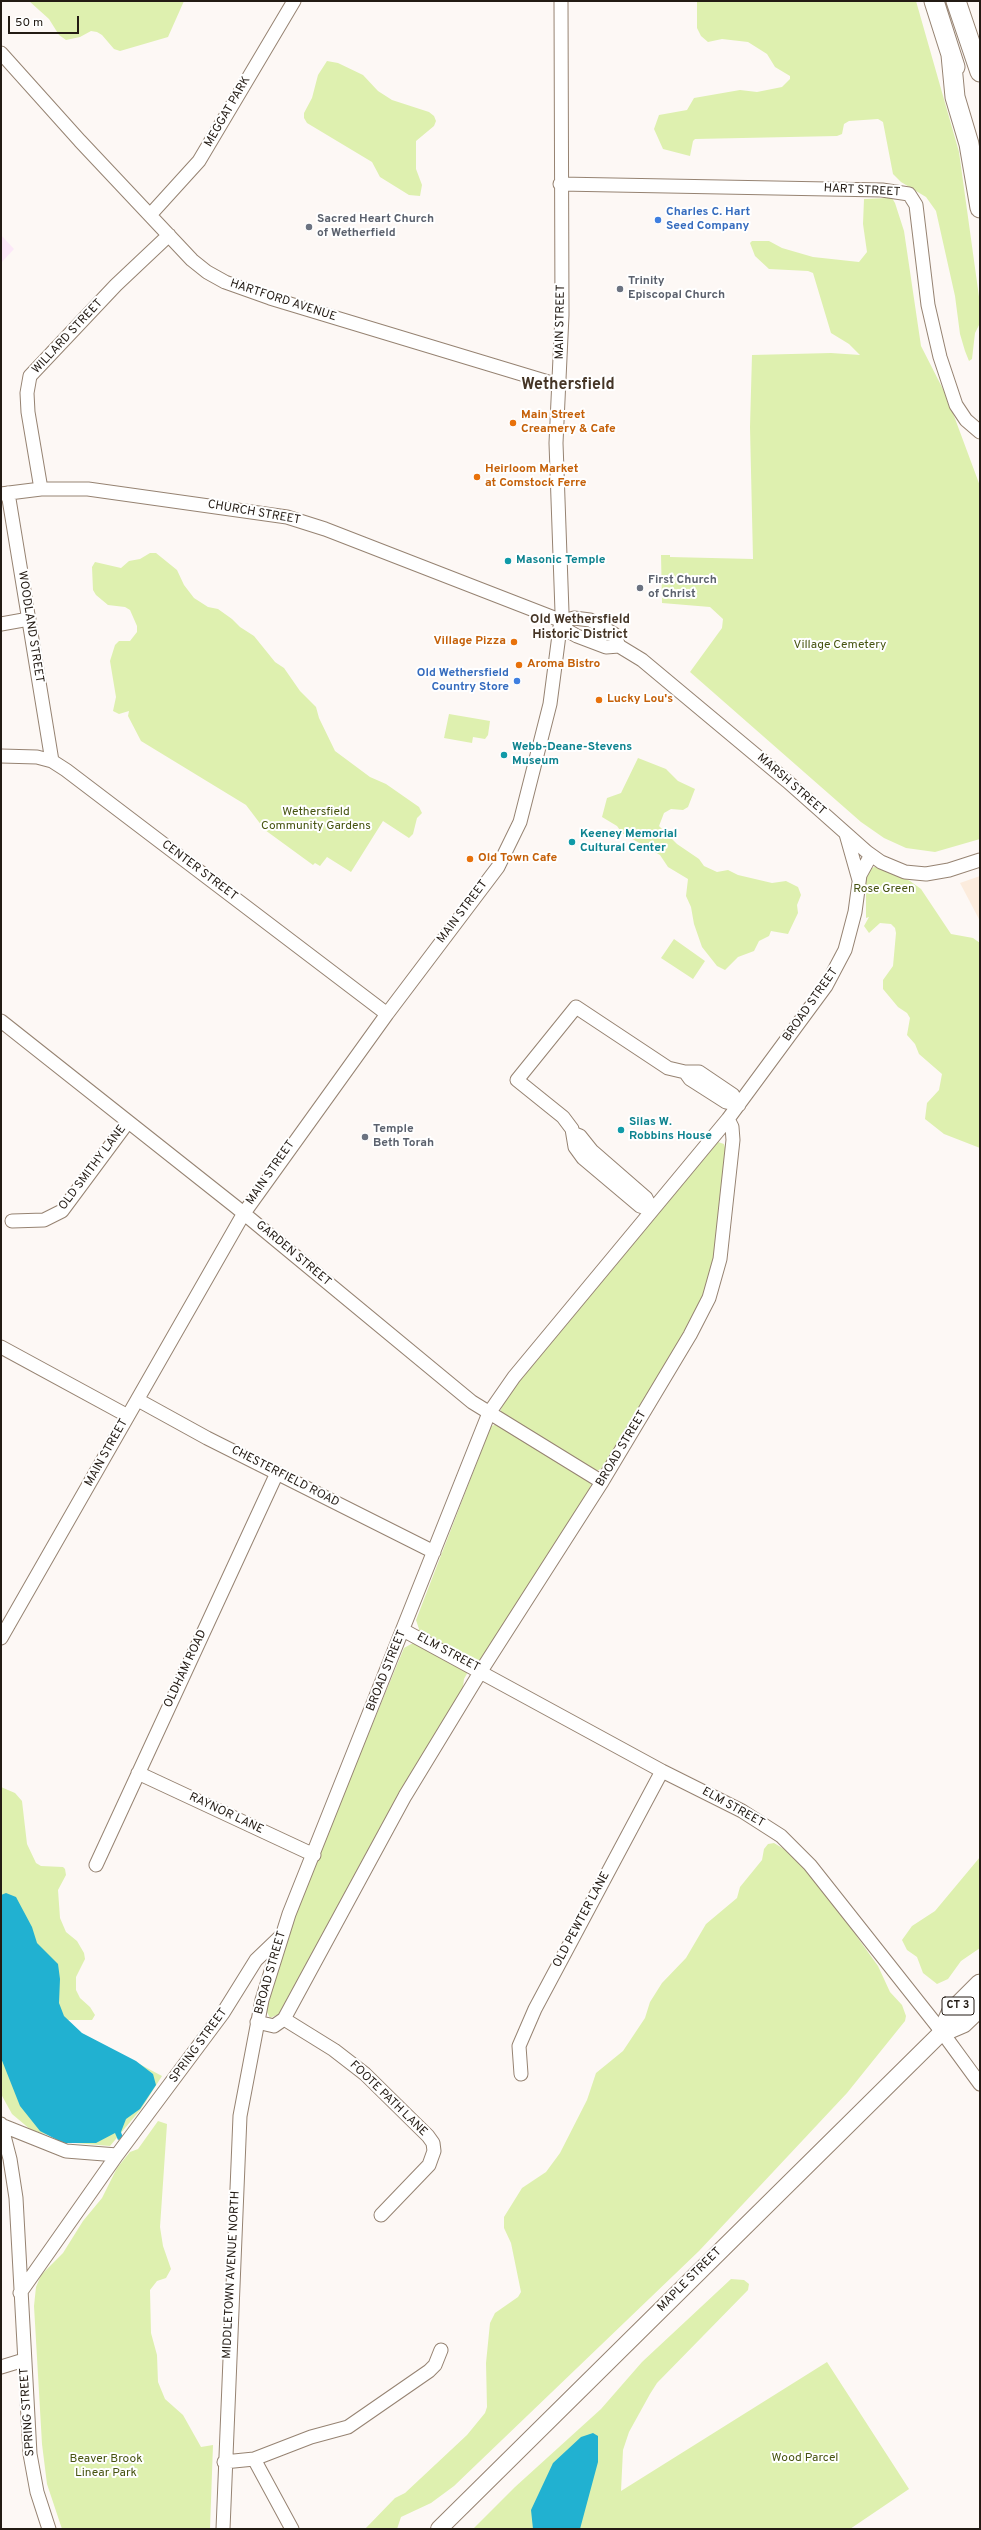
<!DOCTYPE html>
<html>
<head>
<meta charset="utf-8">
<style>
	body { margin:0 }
	#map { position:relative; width:981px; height:2530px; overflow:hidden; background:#fdf8f5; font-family:Overpass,sans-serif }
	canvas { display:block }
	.frame { position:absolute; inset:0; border:2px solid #231b14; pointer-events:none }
	.scale { position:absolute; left:8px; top:16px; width:71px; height:18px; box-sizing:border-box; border:2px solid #231b14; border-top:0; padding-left:5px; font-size:12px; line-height:14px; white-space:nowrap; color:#231b14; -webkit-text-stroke:3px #fff; paint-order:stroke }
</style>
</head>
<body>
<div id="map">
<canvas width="981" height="2530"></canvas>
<div class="frame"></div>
<div class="scale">50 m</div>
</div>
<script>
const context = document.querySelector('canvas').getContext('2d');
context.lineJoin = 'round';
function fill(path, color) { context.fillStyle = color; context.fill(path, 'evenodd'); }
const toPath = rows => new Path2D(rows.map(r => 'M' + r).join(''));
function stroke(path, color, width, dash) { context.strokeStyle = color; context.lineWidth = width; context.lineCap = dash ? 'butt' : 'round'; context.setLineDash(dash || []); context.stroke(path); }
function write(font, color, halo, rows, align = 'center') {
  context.font = font + ' Overpass,sans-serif'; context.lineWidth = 4; context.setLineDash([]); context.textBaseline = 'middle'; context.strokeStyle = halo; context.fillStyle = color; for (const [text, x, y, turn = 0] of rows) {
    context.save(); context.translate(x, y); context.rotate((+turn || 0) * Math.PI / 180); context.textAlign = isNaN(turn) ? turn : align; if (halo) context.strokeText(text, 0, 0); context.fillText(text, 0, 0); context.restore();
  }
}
fill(toPath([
	[980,876,980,921,960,883]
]), '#fcecdd');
fill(toPath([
	[1,235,14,249,1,263]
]), '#fce8f8');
fill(toPath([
	[29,1,184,1,168,37,120,51,114,49,102,35,97,32,91,31,80,37,66,40,59,35,49,19],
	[697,1,916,1,959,152,980,304,980,323,975,333,972,359,969,361,965,351,960,334,955,296,936,211,926,197,901,182,893,174,883,122,878,119,849,121,844,124,842,134,837,136,695,139,693,141,690,156,663,149,654,129,659,115,687,110,694,98,740,90,757,92,782,87,790,79,790,76,775,67,767,54,748,42,722,39,708,42,701,36,697,28],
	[327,61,338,63,363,75,378,91,392,100,429,112,434,116,436,121,434,126,416,141,416,169,422,185,420,196,409,195,380,177,372,162,307,123,304,118,304,113,312,98,318,75],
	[886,198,892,198,895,203,904,231,921,346,947,397,980,486,980,839,935,852,906,848,884,838,861,822,690,672,722,628,723,619,710,607,662,603,661,555,670,555,670,557,753,559,750,427,752,355,831,353,860,355,849,344,831,333,813,273,808,271,769,269,755,256,750,243,752,241,769,241,782,248,813,257,859,262,867,252,863,224,864,199],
	[150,553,156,553,177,570,184,585,194,598,208,607,218,609,232,619,240,627,254,636,275,662,284,668,300,691,316,707,319,718,335,751,370,777,386,784,419,807,422,813,417,818,413,834,409,838,383,821,351,872,327,857,320,866,315,863,313,865,265,830,246,805,141,741,128,716,129,711,119,714,113,711,116,697,110,661,115,645,119,641,130,641,137,632,137,626,130,610,125,607,108,605,96,595,93,590,92,567,95,562,121,568,129,561,140,559],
	[449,714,490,721,488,735,485,739,473,737,472,743,444,738],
	[638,758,666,769,678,781,695,789,688,807,683,810,671,809,664,813,659,826,677,844,699,859,704,866,717,872,728,870,738,875,772,883,786,881,798,887,801,895,797,905,798,913,788,934,771,931,769,936,759,941,754,951,738,957,725,970,717,966,702,947,694,924,691,907,686,896,688,879,668,867,660,855,622,833,617,826,602,817,607,798,621,793],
	[877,866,910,881,921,889,951,934,973,938,980,943,980,1148,944,1134,925,1119,927,1103,939,1090,942,1074,919,1054,915,1044,907,1035,910,1018,907,1013,898,1007,883,989,883,980,893,966,896,933,895,928,891,924,880,923,869,933,864,926,869,917,866,918,866,876,869,869],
	[674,939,705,961,693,979,661,958],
	[718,1142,724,1144,726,1151,713,1269,700,1306,602,1468,597,1471,588,1492,481,1660,474,1661,464,1679,463,1687,394,1802,279,2014,270,2018,267,2012,269,1996,296,1909,404,1648,413,1643,419,1629,416,1620,491,1426,498,1424,502,1405,508,1395],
	[1,1787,15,1793,22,1801,27,1844,36,1863,41,1866,63,1867,65,1869,66,1875,58,1890,60,1918,66,1932,77,1941,84,1953,85,1959,76,1977,76,1990,80,1998,90,2007,95,2015,92,2020,68,2020,68,2026,162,2076,141,2109,110,2146,75,2143,31,2130,12,2114,1,2094],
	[774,1843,794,1855,817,1881,878,1966,890,1992,902,2005,906,2016,905,2021,847,2093,699,2251,454,2486,431,2503,401,2517,397,2529,365,2529,395,2498,405,2493,467,2435,485,2413,487,2407,486,2363,490,2323,495,2313,518,2297,521,2292,511,2243,504,2228,504,2217,522,2188,546,2172,560,2153,587,2100,596,2073,623,2051,645,2018,650,2002,662,1983,686,1958,706,1924,737,1898,740,1887,762,1860,764,1849,768,1844],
	[980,1857,980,1948,961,1961,948,1979,937,1984,923,1973,917,1957,907,1950,902,1940,912,1926,935,1911],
	[158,2121,167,2124,160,2227,163,2246,171,2269,166,2278,157,2281,150,2290,151,2333,157,2355,158,2382,165,2399,183,2415,201,2447,213,2445,210,2529,62,2529,47,2484,42,2444,34,2306,36,2287,41,2275,63,2253,83,2221,102,2198,117,2168,130,2152,138,2149],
	[731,2279,744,2280,749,2284,748,2290,657,2383,650,2394,629,2432,623,2450,621,2491,827,2362,909,2489,850,2529,473,2529,515,2487,601,2409,642,2362]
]), '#def0af');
fill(toPath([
	[6,1893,16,1897,32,1927,37,1943,58,1964,60,1979,59,2003,64,2016,82,2033,136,2061,153,2074,156,2085,140,2109,126,2119,121,2132,123,2138,118,2140,115,2133,96,2143,63,2143,40,2131,20,2106,1,2058,1,1895],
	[593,2433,598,2436,598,2462,580,2529,533,2529,531,2510,553,2463,581,2437]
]), '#21b1d1');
const minor = toPath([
	[1,53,80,141,192,260,207,272,225,282,270,298,558,385],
	[560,184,882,190,909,194,916,205,928,305,940,357,956,405,966,420,980,432],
	[150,215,199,161,294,1],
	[41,489,28,412,27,393,30,376,116,285,169,235],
	[8,493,52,761],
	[1,494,41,489,88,489,287,517,325,529,562,621],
	[562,621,568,631,577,636,606,647,619,646,642,660,787,781,867,852,881,862,905,872,926,874,949,870,980,860],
	[562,621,574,618,590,620,614,634,619,646],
	[1,624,29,619],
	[1,756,37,757,52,761,66,770,387,1014],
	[846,834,859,880],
	[1,1021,236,1207,472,1402,602,1482],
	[575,1134,580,1136,592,1151,646,1198,652,1210,640,1206,583,1158,575,1147,572,1129,563,1117,517,1080,576,1007,668,1068,685,1072,699,1072,733,1095,739,1105,726,1102,690,1079,685,1072],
	[12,1221,44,1220,62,1211,128,1122],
	[1,1347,128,1416],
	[138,1400,207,1438,434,1552],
	[403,1630,662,1771,742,1811,781,1836,810,1865,942,2032,980,2084],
	[1,1638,244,1213,387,1014,498,867,520,822,550,704,562,612,556,443,562,315,561,1],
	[138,1773,314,1855],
	[96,1865,277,1473],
	[284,2019,334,2050,365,2074,428,2136,433,2143,434,2151,429,2165,381,2215],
	[257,2022,274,2026,284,2019,405,1796,481,1671,602,1482,690,1335,709,1298,720,1259,733,1140,732,1127,728,1119],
	[521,2074,519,2046,535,2009,662,1771],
	[1,2124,10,2159,16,2198,30,2454,37,2492,49,2529],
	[1,2125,66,2151,117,2155],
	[20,2293,117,2155,223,2013,256,1960,280,1937],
	[1,2367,24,2360],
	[254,2459,292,2529],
	[224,2462,254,2459,311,2437,348,2427,429,2371,435,2365,441,2350],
	[223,2529,240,2116,262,2000,289,1914,489,1413,514,1377,728,1119,826,986,845,950,855,912,860,875,871,855]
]);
const major = toPath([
	[439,2529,942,2032]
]);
const highway = toPath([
	[934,1,955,67],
	[956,1,980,72],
	[951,55,955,97,969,144,980,208],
	[942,2032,951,2013,980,1984],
	[942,2032,963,2023,980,2007]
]);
stroke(minor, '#968372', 15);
stroke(major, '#968372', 18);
stroke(highway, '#968372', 21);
stroke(minor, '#fff', 13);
stroke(major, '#fff', 16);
stroke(highway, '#fff', 19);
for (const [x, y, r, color] of [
	[658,220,4,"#3f7fe0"],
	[309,227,4,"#6b7280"],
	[620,289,4,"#6b7280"],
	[513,423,4,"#e8710a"],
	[477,477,4,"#e8710a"],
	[508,561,4,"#0f9aa8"],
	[640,588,4,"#6b7280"],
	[514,642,4,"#e8710a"],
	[519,665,4,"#e8710a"],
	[517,681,4,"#3f7fe0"],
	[599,700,4,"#e8710a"],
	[504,755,4,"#0f9aa8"],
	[572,842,4,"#0f9aa8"],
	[470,859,4,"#e8710a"],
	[621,1130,4,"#0f9aa8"],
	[365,1137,4,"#6b7280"]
]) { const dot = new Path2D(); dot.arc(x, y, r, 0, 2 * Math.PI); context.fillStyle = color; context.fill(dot); stroke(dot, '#fff', 1.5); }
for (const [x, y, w] of [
	[958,2006,32]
]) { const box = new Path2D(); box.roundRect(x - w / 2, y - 9, w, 18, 3); context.fillStyle = '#fff'; context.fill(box); stroke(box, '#231b14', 1); }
write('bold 11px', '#231b14', null, [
	["CT 3",958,2006]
]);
write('12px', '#231b14', '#fff', [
	["MEGGAT PARK",228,112,-60],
	["HART STREET",862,191,3],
	["HARTFORD AVENUE",283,301,18],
	["MAIN STREET",561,322,-89],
	["WILLARD STREET",68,337,-47],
	["CHURCH STREET",254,513,10],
	["WOODLAND STREET",30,627,81],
	["MARSH STREET",791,785,41],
	["CENTER STREET",199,871,37],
	["MAIN STREET",463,912,-53],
	["BROAD STREET",811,1005,-55],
	["OLD SMITHY LANE",93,1168,-53],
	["MAIN STREET",271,1173,-55],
	["GARDEN STREET",293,1254,40],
	["BROAD STREET",622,1449,-59],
	["MAIN STREET",107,1453,-61],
	["CHESTERFIELD ROAD",285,1477,27],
	["ELM STREET",448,1653,28],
	["OLDHAM ROAD",186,1669,-65],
	["BROAD STREET",387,1671,-68],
	["ELM STREET",733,1808,29],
	["RAYNOR LANE",226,1814,25],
	["OLD PEWTER LANE",582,1920,-62],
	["BROAD STREET",271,1973,-74],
	["SPRING STREET",199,2046,-54],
	["FOOTE PATH LANE",388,2099,44],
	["MIDDLETOWN AVENUE NORTH",232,2275,-87],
	["MAPLE STREET",690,2280,-45],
	["SPRING STREET",28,2412,-94]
]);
write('bold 12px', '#366cbe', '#fff', [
	["Charles C. Hart",666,213],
	["Seed Company",666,227],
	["Old Wethersfield",509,674,"right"],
	["Country Store",509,688,"right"]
], 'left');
write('bold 12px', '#5b616d', '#fff', [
	["Sacred Heart Church",317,220],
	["of Wetherfield",317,234],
	["Trinity",628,282],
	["Episcopal Church",628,296],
	["First Church",648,581],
	["of Christ",648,595],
	["Temple",373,1130],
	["Beth Torah",373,1144]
], 'left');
write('bold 12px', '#c56008', '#fff', [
	["Main Street",521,416],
	["Creamery & Cafe",521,430],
	["Heirloom Market",485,470],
	["at Comstock Ferre",485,484],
	["Village Pizza",506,642,"right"],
	["Aroma Bistro",527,665],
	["Lucky Lou's",607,700],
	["Old Town Cafe",478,859]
], 'left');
write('bold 12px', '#0d838f', '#fff', [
	["Masonic Temple",516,561],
	["Webb-Deane-Stevens",512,748],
	["Museum",512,762],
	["Keeney Memorial",580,835],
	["Cultural Center",580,849],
	["Silas W.",629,1123],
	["Robbins House",629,1137]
], 'left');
write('12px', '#475411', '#fff', [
	["Village Cemetery",840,646],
	["Wethersfield",316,813],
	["Community Gardens",316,827],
	["Rose Green",884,890],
	["Wood Parcel",805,2459],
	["Beaver Brook",106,2460],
	["Linear Park",106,2474]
]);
write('bold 13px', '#453526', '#fff', [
	["Old Wethersfield",580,620],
	["Historic District",580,635]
]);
write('bold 16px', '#453526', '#fff', [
	["Wethersfield",568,386]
]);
</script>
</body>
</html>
